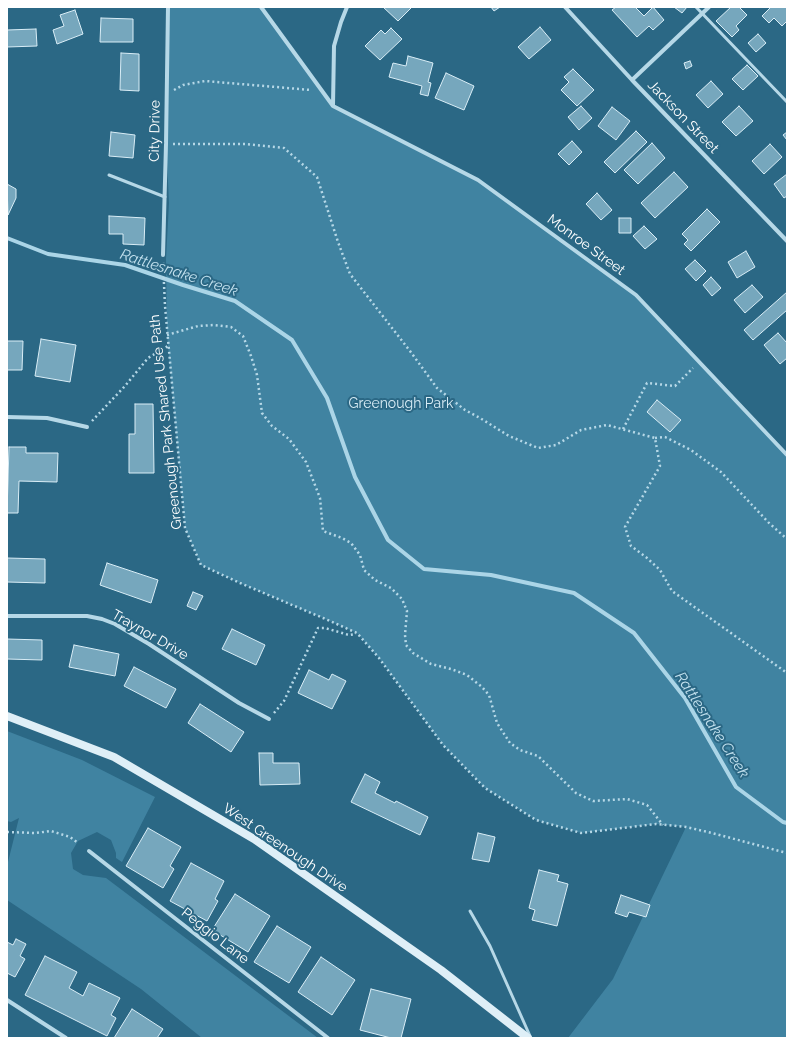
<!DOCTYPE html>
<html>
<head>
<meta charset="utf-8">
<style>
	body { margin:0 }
	#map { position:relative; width:794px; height:1045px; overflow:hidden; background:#2b6885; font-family:Raleway,sans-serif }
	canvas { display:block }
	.frame { position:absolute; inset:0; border:8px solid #fff; pointer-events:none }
</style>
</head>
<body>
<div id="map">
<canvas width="794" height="1045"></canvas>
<div class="frame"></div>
</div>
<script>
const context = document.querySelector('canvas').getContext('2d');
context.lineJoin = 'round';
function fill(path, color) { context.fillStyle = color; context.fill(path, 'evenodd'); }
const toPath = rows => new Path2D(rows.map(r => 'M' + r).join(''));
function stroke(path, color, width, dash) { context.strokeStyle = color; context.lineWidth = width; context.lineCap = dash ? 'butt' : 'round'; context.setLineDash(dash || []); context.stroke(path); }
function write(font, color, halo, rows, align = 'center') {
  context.font = font + ' Raleway,sans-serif'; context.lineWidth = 4; context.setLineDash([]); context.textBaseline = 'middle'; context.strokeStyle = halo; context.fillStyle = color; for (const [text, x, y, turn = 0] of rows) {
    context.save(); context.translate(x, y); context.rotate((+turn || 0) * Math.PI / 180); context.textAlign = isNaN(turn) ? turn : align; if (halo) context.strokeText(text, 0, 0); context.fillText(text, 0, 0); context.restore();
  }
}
fill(toPath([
	[168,7,261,7,333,106,478,180,636,295,787,455,787,1038,568,1038,613,979,686,827,656,824,581,833,536,820,485,788,443,745,379,658,357,633,323,618,240,583,201,565,185,528,167,335,166,259,169,203,166,138],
	[7,731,82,760,155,797,122,862,116,858,116,853,111,840,97,832,78,841,71,853,73,869,83,875,106,878,318,1038,202,1038,141,989,7,900,7,866,19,818,11,822,7,821]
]), '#4083a1');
stroke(toPath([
	[7,238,48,254,125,265,183,285,235,301,292,340,327,398,355,477,388,540,424,569,491,575,574,593,634,633,685,698,736,787,783,822,787,823]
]), '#abd5e7', 4);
const building = toPath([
	[383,7,412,7,398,21,383,7],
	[491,7,500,7,494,11,491,7],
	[616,7,635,7,644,16,653,7,664,20,653,30,649,26,637,37,612,10,616,7],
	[674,7,687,7,682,13,674,7],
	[731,7,739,7,747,15,736,26,739,30,732,37,716,21,731,7],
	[771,7,787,7,787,21,782,26,774,18,769,23,762,16,771,7],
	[75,10,83,34,57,44,53,30,64,26,60,15,75,10],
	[101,18,133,19,133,42,100,42,101,18],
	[540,27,551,40,529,59,518,47,540,27],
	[391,28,402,39,380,60,365,46,381,30,385,34,391,28],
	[36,29,37,46,7,47,7,30,36,29],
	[758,34,766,43,756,52,748,43,758,34],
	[121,53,139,54,139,91,120,90,121,53],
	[408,56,433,63,428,82,431,83,428,96,420,94,422,86,389,77,393,63,406,66,408,56],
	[690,61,692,66,686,69,684,63,690,61],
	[747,65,758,76,743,90,732,79,747,65],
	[573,69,594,90,577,106,561,90,569,82,564,77,573,69],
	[446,73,474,86,464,110,435,98,446,73],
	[711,81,723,94,708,108,696,95,711,81],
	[581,106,592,118,579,130,568,117,581,106],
	[739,106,753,121,736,136,722,122,739,106],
	[612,107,630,121,616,140,598,126,612,107],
	[636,131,647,142,615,173,604,162,636,131],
	[111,132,135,135,133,158,109,156,111,132],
	[787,132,787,140,783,135,787,132],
	[572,141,582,152,569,165,558,154,572,141],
	[652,143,665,158,638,184,624,170,652,143],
	[770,144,782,157,764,174,752,161,770,144],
	[674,172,688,187,655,218,641,203,674,172],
	[787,174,787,196,784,198,774,184,787,174],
	[7,184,16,189,16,198,8,215,7,184],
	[597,193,612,210,601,220,586,204,597,193],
	[707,209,720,222,691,251,684,244,688,240,682,234,707,209],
	[109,216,145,218,144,245,123,244,123,234,109,234,109,216],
	[619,218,631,218,631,233,619,233,619,218],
	[644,226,657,239,645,249,633,236,644,226],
	[746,251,755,267,737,278,728,262,746,251],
	[695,260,706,271,696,281,685,269,695,260],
	[711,277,721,288,712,296,703,285,711,277],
	[752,285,763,297,745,313,734,300,752,285],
	[787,292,787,310,753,340,744,330,787,292],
	[778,333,787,343,787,358,780,364,764,345,778,333],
	[41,339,76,345,70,382,35,376,41,339],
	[7,341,23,341,22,370,7,370,7,341],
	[657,400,681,420,670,432,647,412,657,400],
	[135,404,153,404,154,473,129,473,129,434,135,434,135,404],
	[9,447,26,447,26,453,58,453,57,482,19,481,18,513,7,513,9,447],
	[7,558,45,559,45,583,7,582,7,558],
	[107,563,158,580,151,603,100,585,107,563],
	[193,592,203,596,196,610,187,606,193,592],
	[232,629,265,645,256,665,222,649,232,629],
	[7,639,42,640,42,660,7,659,7,639],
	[74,645,119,654,115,676,69,667,74,645],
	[134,667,176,689,166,708,124,686,134,667],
	[309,670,329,680,332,674,346,681,332,709,298,693,309,670],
	[200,704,244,732,231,752,188,723,200,704],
	[259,753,273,753,273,763,299,763,300,784,260,785,259,753],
	[365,774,380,782,375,793,395,803,396,801,428,817,420,835,351,802,365,774],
	[148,828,181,847,170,866,174,869,163,888,126,866,148,828],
	[478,833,495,837,489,862,472,859,478,833],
	[191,863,224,881,215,899,218,901,207,921,170,901,191,863],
	[539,870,559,875,557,881,568,884,557,926,532,920,535,910,529,908,539,870],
	[235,894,270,916,248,952,212,930,235,894],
	[621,895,650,905,646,917,629,912,627,917,615,913,621,895],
	[277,926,311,947,289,983,254,962,277,926],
	[16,939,26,944,20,956,25,959,15,977,7,973,7,942,13,945,16,939],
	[45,956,77,972,69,988,83,996,89,983,120,998,111,1015,116,1018,107,1036,25,995,45,956],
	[321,957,355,980,332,1015,298,992,321,957],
	[371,989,411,999,401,1038,391,1038,360,1030,371,989],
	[132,1009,163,1029,157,1038,114,1038,132,1009]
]);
fill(building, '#76a7bd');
stroke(building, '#d9edf6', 1);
stroke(toPath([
	[174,90,183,85,205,81,311,90],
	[173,144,245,144,284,148,317,177,338,242,350,274,410,351,437,388,465,410,480,418,509,436,538,448,556,445,581,430,607,425,655,438,660,466,625,527,631,546,647,558,660,570,672,591,787,673],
	[163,262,165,306,185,528,201,565,240,583,323,618,357,633,379,658,443,745,485,788,536,820,581,833,656,824,686,827,712,833,787,853],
	[167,335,198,326,214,325,231,327,243,336,251,356,257,375,262,413,272,426,289,439,306,462,320,498,323,531,342,538,351,543,360,555,364,570,375,580,391,588,402,599,407,611,405,635,406,645,413,653,431,664,451,669,467,675,482,687,489,695,497,723,510,743,520,750,538,756,576,793,593,801,627,799,647,805,663,825],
	[92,421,125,386,148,358,168,346],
	[623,429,647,383,675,386,693,368],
	[655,438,665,437,691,450,721,472,769,523,787,539],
	[274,713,284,701,318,628,325,628,349,635,356,634],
	[7,832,35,833,51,831,70,837,78,843]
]), '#b6d8e7', 2.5, [2, 3]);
stroke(toPath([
	[696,7,787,102],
	[109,175,165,197],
	[470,911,490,946,530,1036]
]), '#b6d8e7', 3);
stroke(toPath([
	[261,7,333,106,478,180,636,295,787,455],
	[565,7,632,80,787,241],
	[632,80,709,7],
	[333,105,334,46,341,22,347,7],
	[163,255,166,144,168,7],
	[7,417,47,418,87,427],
	[7,616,87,616,102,619,115,624,149,644,239,703,269,719],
	[89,851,328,1038],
	[7,1000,66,1038]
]), '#b6d8e7', 4);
stroke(toPath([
	[7,716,114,757,254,839,441,970,528,1038]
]), '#dfeff7', 8);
write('14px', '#fff', '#2b6885', [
	["Jackson Street",683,117,46],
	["City Drive",155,131,-89],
	["Monroe Street",586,245,36],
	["Greenough Park Shared Use Path",166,422,-96],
	["Traynor Drive",150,635,30],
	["West Greenough Drive",285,848,34],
	["Peggio Lane",215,936,38]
]);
write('14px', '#d9edf6', '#2b6885', [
	["Greenough Park",401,404]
]);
write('italic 15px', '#c4e2ef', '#2b6885', [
	["Rattlesnake Creek",179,273,18],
	["Rattlesnake Creek",712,725,57]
]);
</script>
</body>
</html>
